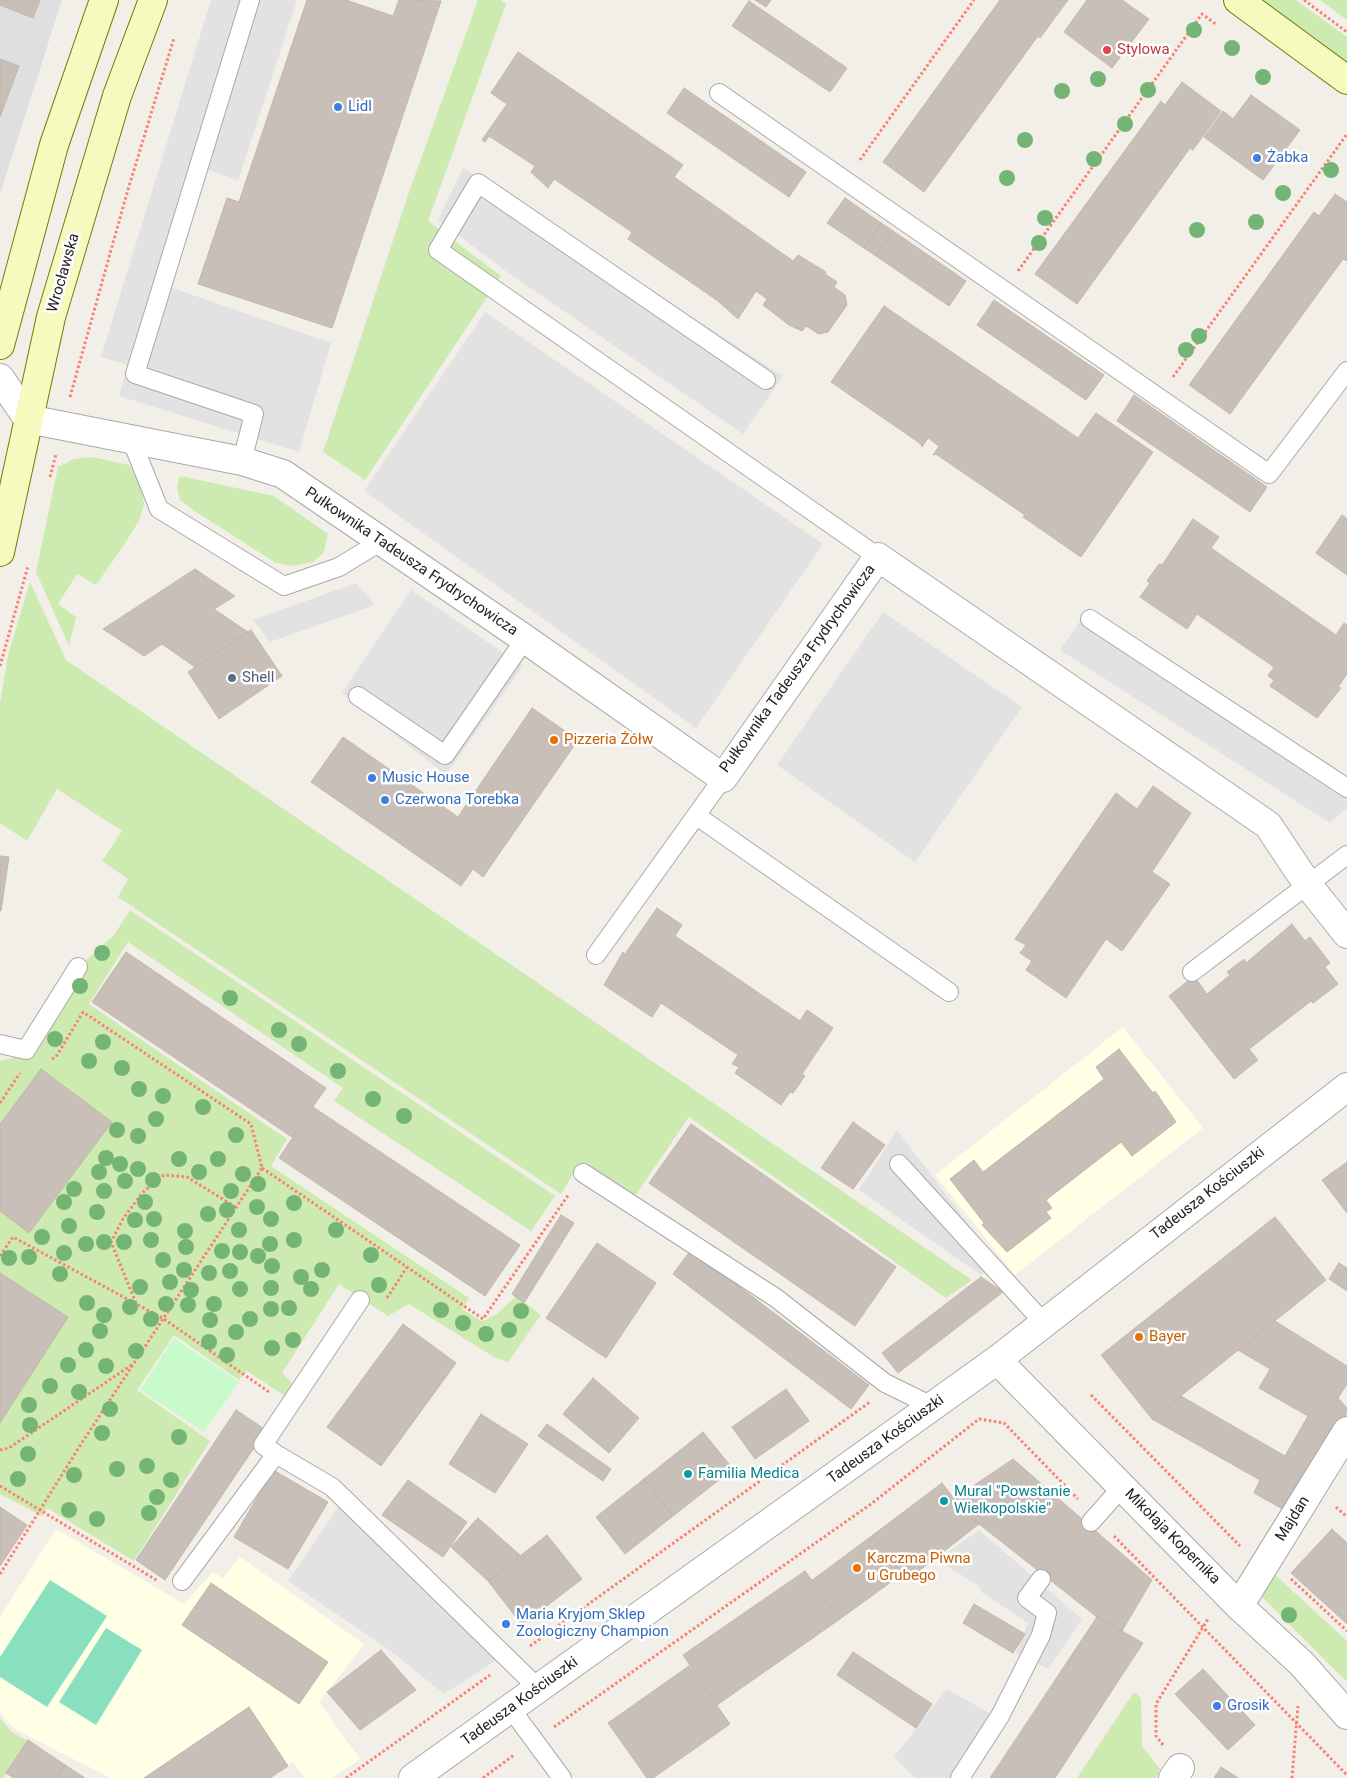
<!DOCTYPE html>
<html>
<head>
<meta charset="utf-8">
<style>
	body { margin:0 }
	canvas { display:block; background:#f2efe9 }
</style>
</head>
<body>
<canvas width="1347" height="1778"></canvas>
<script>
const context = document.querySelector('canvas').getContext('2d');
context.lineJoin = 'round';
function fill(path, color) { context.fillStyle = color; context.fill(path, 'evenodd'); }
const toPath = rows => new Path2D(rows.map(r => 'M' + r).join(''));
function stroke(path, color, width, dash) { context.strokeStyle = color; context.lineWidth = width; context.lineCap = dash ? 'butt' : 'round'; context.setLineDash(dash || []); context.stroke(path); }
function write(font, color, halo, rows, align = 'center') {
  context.font = font + ' Roboto,sans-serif'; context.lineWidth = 5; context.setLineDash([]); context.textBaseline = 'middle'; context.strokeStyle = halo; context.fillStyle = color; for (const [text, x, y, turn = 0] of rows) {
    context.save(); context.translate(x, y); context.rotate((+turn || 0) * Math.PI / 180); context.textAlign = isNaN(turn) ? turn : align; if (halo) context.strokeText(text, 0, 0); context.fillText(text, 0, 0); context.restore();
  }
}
fill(toPath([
	[0,0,62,0,0,194]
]), '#e0dfdf');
fill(toPath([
	[1123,1027,1203,1128,1015,1275,935,1175],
	[56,1529,184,1604,213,1572,223,1578,240,1557,364,1644,319,1702,360,1759,332,1778,305,1778,293,1762,270,1778,111,1778,16,1730,0,1713,0,1617]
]), '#ffffe5');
fill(toPath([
	[478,0,501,0,506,4,428,221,501,276,365,480,323,452,408,195],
	[1262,0,1296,0,1347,37,1347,63],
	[1320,0,1347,0,1347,20],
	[92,457,129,465,140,483,144,504,140,519,124,545,96,585,77,574,58,604,76,617,69,646,36,572,58,467,74,459],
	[180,476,274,496,328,534,324,552,313,562,292,566,276,563,193,510,180,500,177,487],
	[30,582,66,660,972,1280,946,1298,689,1117,633,1199,580,1163,561,1194,118,897,128,879,102,861,122,831,57,789,27,841,0,823,0,704,8,655],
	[130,910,555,1196,531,1231,334,1101,343,1088,128,942,89,1004,287,1139,271,1166,469,1298,462,1309,481,1321,486,1320,498,1313,516,1296,541,1315,508,1362,494,1357,409,1304,388,1316,339,1284,282,1373,293,1384,285,1396,247,1371,239,1380,174,1335,137,1390,210,1441,134,1561,47,1508,42,1516,0,1494,0,1061,29,1053,84,962,114,935],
	[1270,1570,1347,1641,1347,1682,1260,1595],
	[1134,1692,1141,1698,1142,1746,1160,1769,1156,1778,1077,1778],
	[0,1718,12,1732,28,1741,4,1778,0,1778]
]), '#cdebb0');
fill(toPath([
	[174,1338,239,1382,204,1432,140,1390]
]), '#c8facc');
fill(toPath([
	[50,1580,107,1616,47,1707,0,1677,0,1657],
	[106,1628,142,1650,96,1725,59,1702]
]), '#88e0be');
fill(toPath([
	[211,0,297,0,238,181,204,168,167,286,331,343,299,452,119,396,128,365,101,357],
	[463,168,783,376,743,434,507,272,438,220],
	[485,312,823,544,696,728,364,491],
	[356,583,375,605,270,642,253,620],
	[411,590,523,666,446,775,342,693],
	[1089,608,1347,778,1347,808,1330,823,1060,650],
	[883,612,1022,707,915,862,777,765],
	[897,1130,998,1263,981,1275,859,1190],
	[342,1502,501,1657,444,1694,388,1649,288,1581],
	[979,1530,1082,1619,1048,1669,1016,1653,1028,1623,981,1592,979,1586,937,1560],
	[947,1689,1005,1722,968,1778,915,1778,894,1757]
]), '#e2e2e2');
const building = toPath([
	[0,0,40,0,33,18,0,5,0,0],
	[307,0,346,0,393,16,399,0,441,1,332,328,198,284,227,198,239,202,307,0],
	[755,0,771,0,766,7,755,0],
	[1000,0,1068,0,1040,38,1038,36,924,192,883,162,1000,0],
	[1087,0,1122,0,1149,19,1112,68,1064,32,1087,0],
	[749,1,847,68,830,92,732,26,749,1],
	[518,52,683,165,674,177,793,261,798,255,826,272,825,274,837,282,834,287,845,295,847,305,828,332,819,334,806,326,802,331,789,325,763,305,767,299,756,291,738,319,718,301,628,239,632,232,554,179,548,188,531,172,535,166,489,136,485,142,482,140,507,104,491,93,518,52],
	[0,59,19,66,0,117,0,59],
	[1182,82,1221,111,1193,150,1190,148,1077,304,1035,274,1161,101,1165,105,1182,82],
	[684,88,806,172,789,197,667,113,684,88],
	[1251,95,1300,130,1263,180,1204,137,1223,111,1233,119,1251,95],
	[1335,194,1347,202,1347,261,1343,259,1230,414,1189,385,1314,212,1319,216,1335,194],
	[845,198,881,223,864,248,827,223,845,198],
	[881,223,893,231,876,256,864,248,881,223],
	[893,231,966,281,949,306,876,256,893,231],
	[994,300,1104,375,1086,400,977,325,994,300],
	[884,306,1078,438,1096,413,1153,452,1081,557,1023,517,1025,515,936,454,933,455,939,446,928,438,922,447,921,444,831,382,884,306],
	[1134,395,1267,487,1250,512,1117,421,1134,395],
	[1342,515,1347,519,1347,575,1316,553,1342,515],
	[1193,519,1219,537,1211,548,1336,635,1344,623,1347,625,1347,674,1338,687,1341,688,1317,718,1270,686,1274,680,1268,676,1274,667,1197,614,1187,629,1140,597,1150,583,1147,581,1159,564,1162,565,1193,519],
	[195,569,235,596,214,609,248,632,195,667,162,644,144,656,103,629,195,569],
	[251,630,282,676,219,719,188,672,251,630],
	[532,708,578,740,483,877,473,869,461,886,311,782,343,737,458,817,532,708],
	[1153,786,1191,813,1152,872,1170,884,1122,951,1106,939,1066,998,1026,970,1032,961,1020,953,1026,945,1015,939,1116,793,1137,809,1153,786],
	[0,856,9,857,1,911,0,911,0,856],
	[657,908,682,925,675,936,800,1021,807,1010,833,1028,802,1074,805,1076,793,1093,790,1092,781,1105,735,1073,739,1067,732,1064,738,1055,661,1003,652,1017,604,985,623,952,625,954,657,908],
	[1292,924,1305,941,1310,937,1330,963,1325,967,1338,984,1313,1003,1311,1001,1249,1049,1258,1060,1234,1079,1169,996,1194,976,1207,994,1230,975,1227,972,1244,959,1246,963,1292,924],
	[126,952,326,1088,292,1137,92,1002,126,952],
	[1119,1049,1153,1093,1155,1091,1176,1122,1132,1156,1121,1142,1046,1200,1052,1208,1046,1212,1051,1218,1007,1252,982,1225,984,1223,950,1179,974,1160,983,1172,1104,1079,1096,1067,1119,1049],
	[41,1069,112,1122,29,1233,0,1211,0,1124,41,1069],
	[313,1107,520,1245,485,1296,279,1158,313,1107],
	[853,1122,885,1145,853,1189,821,1168,853,1122],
	[691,1124,896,1267,855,1326,649,1183,691,1124],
	[1347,1162,1347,1213,1322,1180,1347,1162],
	[561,1215,574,1223,524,1303,512,1294,561,1215],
	[1275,1217,1326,1280,1152,1419,1101,1355,1275,1217],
	[597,1243,656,1283,606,1358,546,1318,597,1243],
	[691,1250,869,1385,851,1409,673,1274,691,1250],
	[1339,1263,1347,1268,1347,1291,1329,1279,1339,1263],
	[0,1273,68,1317,0,1423,0,1273],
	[981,1277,1003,1292,898,1373,882,1353,981,1277],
	[1275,1321,1347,1366,1347,1384,1338,1398,1347,1408,1347,1413,1288,1512,1254,1493,1260,1480,1152,1419,1181,1396,1285,1456,1308,1416,1259,1388,1270,1369,1238,1350,1275,1321],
	[403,1324,456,1363,381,1466,327,1427,403,1324],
	[593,1378,639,1418,609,1453,563,1414,593,1378],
	[786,1389,809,1421,755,1459,732,1427,786,1389],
	[236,1410,266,1430,165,1580,136,1560,236,1410],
	[481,1414,528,1444,495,1493,449,1464,481,1414],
	[547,1424,611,1469,603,1481,538,1436,547,1424],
	[703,1432,733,1469,673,1516,644,1479,703,1432],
	[1013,1459,1152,1580,1122,1631,1097,1617,979,1524,965,1513,954,1499,1013,1459],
	[273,1470,328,1502,288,1569,234,1537,273,1470],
	[644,1479,673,1516,625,1554,596,1517,644,1479],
	[408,1480,467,1522,443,1557,382,1515,408,1480],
	[942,1483,965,1513,979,1524,907,1580,873,1535,942,1483],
	[0,1507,27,1525,0,1566,0,1507],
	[478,1518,521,1556,488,1581,451,1547,478,1518],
	[1332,1529,1347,1543,1347,1624,1291,1573,1332,1529],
	[547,1535,582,1579,522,1625,488,1581,547,1535],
	[873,1535,902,1574,840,1619,811,1581,873,1535],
	[805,1571,840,1619,717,1705,683,1655,805,1571],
	[211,1583,328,1662,299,1704,182,1625,211,1583],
	[974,1604,1025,1634,1013,1653,963,1623,974,1604],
	[1097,1617,1143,1643,1055,1778,990,1778,1097,1617],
	[381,1650,416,1690,360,1730,327,1692,381,1650],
	[853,1652,932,1704,916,1728,837,1675,853,1652],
	[689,1666,730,1724,653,1778,647,1778,608,1723,689,1666],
	[1203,1669,1255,1725,1228,1750,1175,1694,1203,1669],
	[249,1707,288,1766,270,1778,144,1778,249,1707],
	[28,1740,65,1765,57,1778,14,1778,6,1773,28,1740],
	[65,1765,85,1778,57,1778,65,1765],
	[1221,1767,1238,1778,1214,1778,1221,1767]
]);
fill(building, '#c7bfb8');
stroke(building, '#c4b6ab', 1);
const lane = toPath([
	[719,93,1269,474,1347,371],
	[766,380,478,183,438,250,878,557],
	[131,439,159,509,284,586,339,567,380,542],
	[242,461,254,414,135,374,250,0],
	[1090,619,1347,788],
	[358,696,445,755,525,639],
	[697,816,949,992],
	[596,955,723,778],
	[1192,972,1347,855],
	[0,1044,26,1050,78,967],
	[899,1164,1043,1322],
	[583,1173,776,1298,885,1383,932,1406],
	[276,1454,263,1445,360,1300],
	[1091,1522,1122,1487],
	[182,1581,276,1454,332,1487,539,1689],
	[511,1709,562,1778],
	[960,1778,1000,1716,1041,1635,1047,1613,1027,1598,1041,1579]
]);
const street = toPath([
	[0,378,28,419,242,461,283,474,525,639,723,778,878,557,1268,825,1308,885,1347,934],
	[997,1360,1239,1606,1302,1664,1347,1715],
	[1239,1606,1347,1431],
	[413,1778,997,1360,1347,1087],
	[1173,1778,1180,1768]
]);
const secondary = toPath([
	[1238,0,1347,80],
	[0,345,54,145,104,0],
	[0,552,51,317,117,96,153,0]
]);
stroke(lane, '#a9a9a9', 20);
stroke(street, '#a9a9a9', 30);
stroke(secondary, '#707d05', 30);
stroke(toPath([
	[1304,0,1347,32],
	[860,160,974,0],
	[1018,271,1202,14,1217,25],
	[1173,377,1347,134],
	[70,397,127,193,174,38],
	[50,477,56,454],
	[0,666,28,566],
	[0,1103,20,1073],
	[262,1168,483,1319,569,1194],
	[0,1256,13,1237,164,1319,269,1392],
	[387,1298,407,1267],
	[136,1303,111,1242,123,1219,142,1193,164,1175,187,1177,237,1208],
	[1091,1395,1240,1546],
	[0,1450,9,1448,133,1364],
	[0,1486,158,1581],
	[1336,1507,1347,1517],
	[1114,1536,1347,1775],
	[0,1574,83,1441,262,1168,251,1124,83,1012,56,1057,52,1059],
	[1291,1579,1347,1631],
	[530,1646,870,1402],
	[554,1727,871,1504,979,1419,1004,1423,1078,1499],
	[1163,1745,1156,1736,1156,1704,1208,1619],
	[346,1778,490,1675],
	[483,1778,514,1755],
	[1292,1778,1298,1706]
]), '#fa8072', 3, [2.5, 2.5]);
stroke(lane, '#fff', 18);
stroke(street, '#fff', 28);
stroke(secondary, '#f7fabf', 28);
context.fillStyle = '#74b475';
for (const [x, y] of [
	[1194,30],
	[1232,48],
	[1263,77],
	[1098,79],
	[1148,90],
	[1062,91],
	[1125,124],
	[1025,140],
	[1094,159],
	[1331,170],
	[1007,178],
	[1283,193],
	[1045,218],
	[1256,222],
	[1197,230],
	[1039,243],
	[1199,336],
	[1186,350],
	[102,953],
	[80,986],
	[230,998],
	[279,1030],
	[55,1039],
	[103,1042],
	[299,1044],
	[89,1061],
	[122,1068],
	[338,1071],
	[139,1089],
	[163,1096],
	[373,1099],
	[203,1107],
	[404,1116],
	[156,1119],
	[117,1130],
	[236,1135],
	[138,1136],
	[106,1158],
	[179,1159],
	[218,1159],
	[120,1164],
	[138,1169],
	[99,1172],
	[199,1172],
	[243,1174],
	[153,1180],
	[125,1181],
	[258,1184],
	[74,1189],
	[104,1191],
	[231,1191],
	[64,1202],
	[145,1202],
	[294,1203],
	[257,1207],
	[227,1210],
	[97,1212],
	[208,1214],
	[154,1219],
	[271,1219],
	[135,1220],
	[69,1226],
	[239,1230],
	[336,1230],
	[185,1231],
	[42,1237],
	[151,1240],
	[294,1240],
	[104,1242],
	[124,1242],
	[86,1244],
	[270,1244],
	[186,1247],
	[222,1251],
	[240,1252],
	[64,1253],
	[371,1255],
	[258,1256],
	[29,1257],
	[9,1258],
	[163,1260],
	[272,1266],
	[184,1270],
	[322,1270],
	[230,1271],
	[209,1273],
	[60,1274],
	[301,1277],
	[170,1282],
	[379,1285],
	[140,1287],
	[271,1288],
	[240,1289],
	[311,1289],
	[191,1290],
	[87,1303],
	[166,1304],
	[214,1304],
	[188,1305],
	[130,1307],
	[289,1308],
	[271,1309],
	[441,1310],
	[521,1311],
	[104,1315],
	[151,1319],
	[250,1319],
	[210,1320],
	[463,1323],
	[509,1330],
	[100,1331],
	[236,1332],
	[486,1334],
	[293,1340],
	[209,1342],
	[272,1348],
	[86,1350],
	[136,1351],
	[227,1355],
	[68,1365],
	[106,1366],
	[50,1386],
	[79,1392],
	[29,1405],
	[110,1409],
	[30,1425],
	[102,1433],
	[179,1437],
	[28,1454],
	[147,1466],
	[117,1469],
	[74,1475],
	[18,1479],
	[171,1480],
	[157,1497],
	[69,1510],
	[149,1513],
	[97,1519],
	[1289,1615]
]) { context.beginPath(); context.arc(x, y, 8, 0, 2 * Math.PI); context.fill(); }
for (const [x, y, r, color] of [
	[1107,50,5,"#e0444e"],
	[338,107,5,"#3f7fe0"],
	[1257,158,5,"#3f7fe0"],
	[232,678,5,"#5c6f8a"],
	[554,740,5,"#e8710a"],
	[372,778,5,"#3f7fe0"],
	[385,800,5,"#3f7fe0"],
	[1139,1337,5,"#e8710a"],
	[688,1474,5,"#0f9aa8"],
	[944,1501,5,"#0f9aa8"],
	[857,1568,5,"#e8710a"],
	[506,1624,5,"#3f7fe0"],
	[1217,1706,5,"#3f7fe0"]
]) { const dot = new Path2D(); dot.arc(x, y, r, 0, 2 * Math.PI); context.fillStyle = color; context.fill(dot); stroke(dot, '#fff', 2); }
write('15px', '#be3a42', '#fff', [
	["Stylowa",1117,50]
], 'left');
write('15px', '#366cbe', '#fff', [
	["Lidl",348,107],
	["Żabka",1267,158],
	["Music House",382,778],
	["Czerwona Torebka",395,800],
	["Maria Kryjom Sklep",516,1615],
	["Zoologiczny Champion",516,1632],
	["Grosik",1227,1706]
], 'left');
write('15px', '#222', '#fff', [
	["Wrocławska",64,273,-74],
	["Pułkownika Tadeusza Frydrychowicza",411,562,34],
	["Pułkownika Tadeusza Frydrychowicza",798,669,-54],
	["Tadeusza Kościuszki",1208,1194,-38],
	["Tadeusza Kościuszki",886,1440,-36],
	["Majdan",1293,1519,-58],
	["Mikołaja Kopernika",1172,1537,45],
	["Tadeusza Kościuszki",520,1702,-36]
]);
write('15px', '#4e5e75', '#fff', [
	["Shell",242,678]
], 'left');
write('15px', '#c56008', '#fff', [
	["Pizzeria Żółw",564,740],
	["Bayer",1149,1337],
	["Karczma Piwna",867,1559],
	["u Grubego",867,1576]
], 'left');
write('15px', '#0d838f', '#fff', [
	["Familia Medica",698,1474],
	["Mural \"Powstanie",954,1492],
	["Wielkopolskie\"",954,1509]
], 'left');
</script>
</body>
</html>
